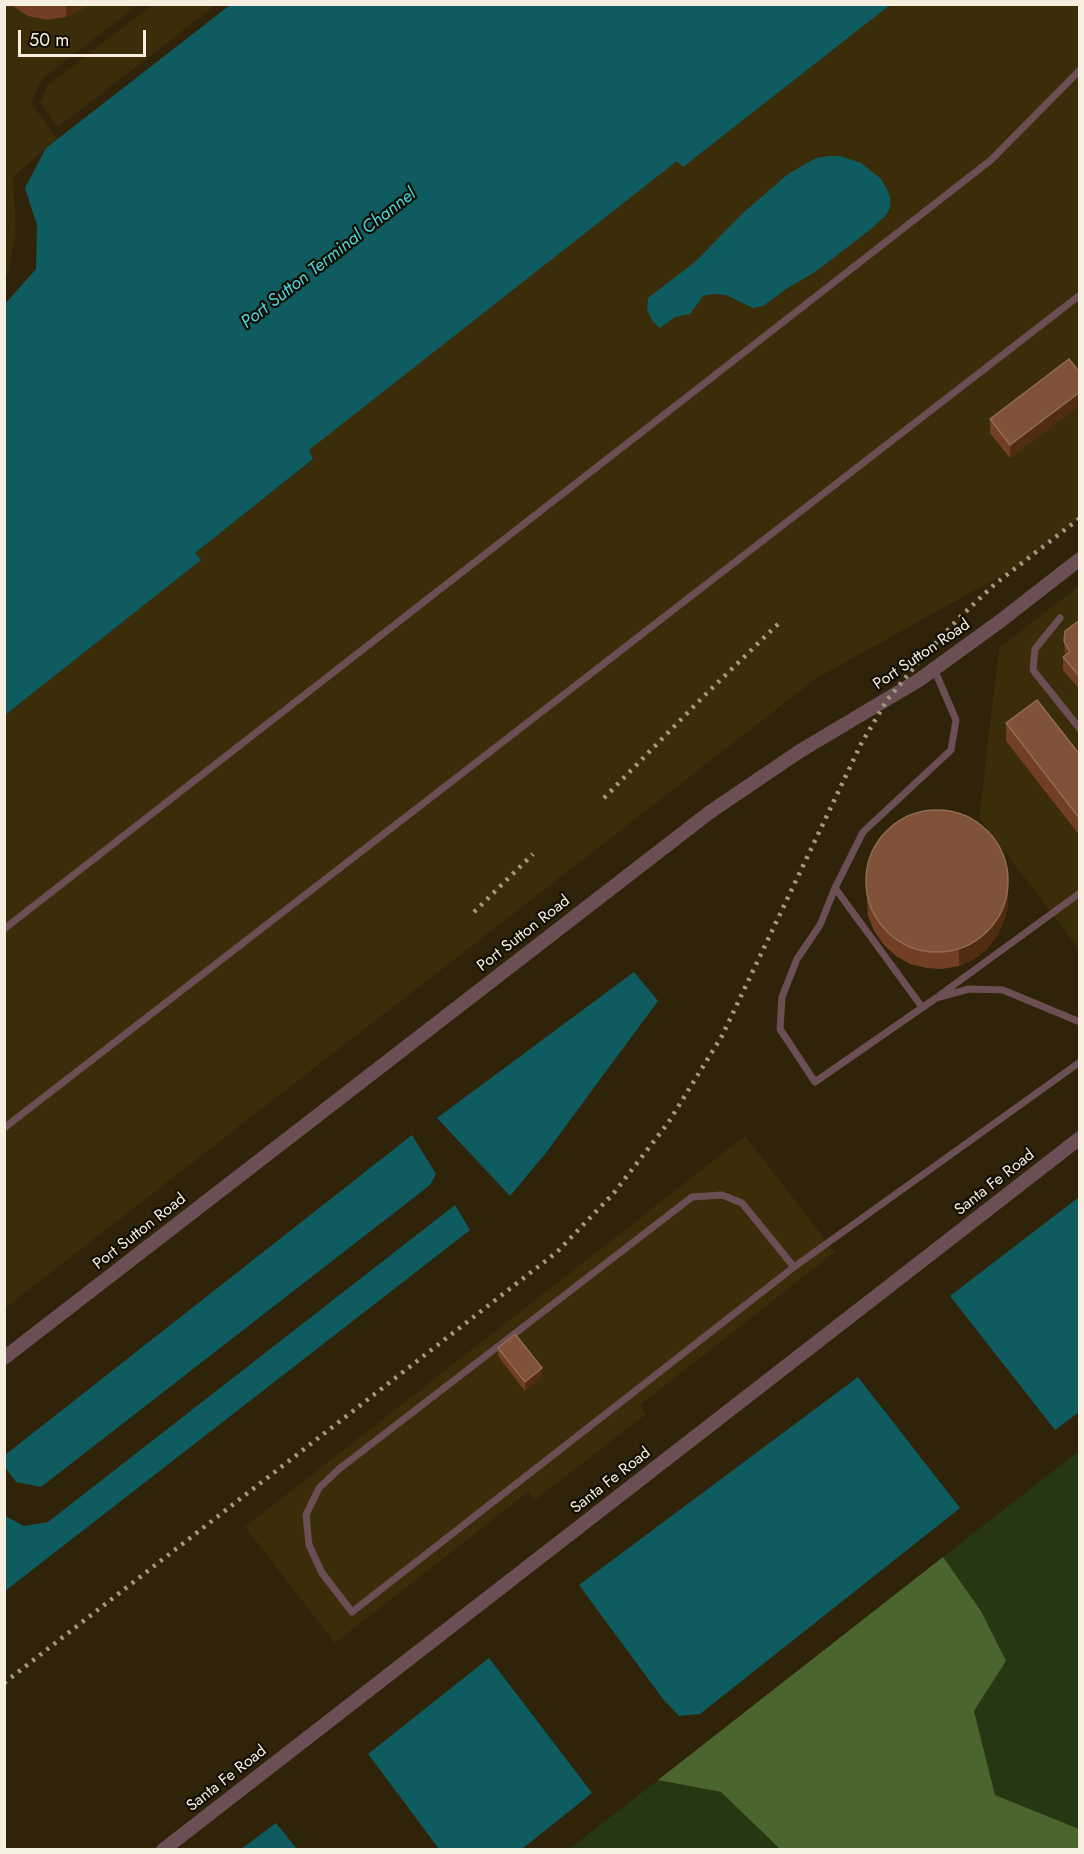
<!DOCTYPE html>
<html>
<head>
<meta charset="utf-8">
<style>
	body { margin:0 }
	#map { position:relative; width:1084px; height:1854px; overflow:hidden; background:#2f2409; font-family:Jost,sans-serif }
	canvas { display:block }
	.frame { position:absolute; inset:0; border:6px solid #f6efe0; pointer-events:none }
	.scale { position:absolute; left:18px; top:30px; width:128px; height:27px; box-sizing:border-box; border:3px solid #f6efe0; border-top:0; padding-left:8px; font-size:18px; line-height:21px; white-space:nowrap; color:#f6efe0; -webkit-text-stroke:4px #120e04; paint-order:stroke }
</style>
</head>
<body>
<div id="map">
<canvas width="1084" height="1854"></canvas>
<div class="frame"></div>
<div class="scale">50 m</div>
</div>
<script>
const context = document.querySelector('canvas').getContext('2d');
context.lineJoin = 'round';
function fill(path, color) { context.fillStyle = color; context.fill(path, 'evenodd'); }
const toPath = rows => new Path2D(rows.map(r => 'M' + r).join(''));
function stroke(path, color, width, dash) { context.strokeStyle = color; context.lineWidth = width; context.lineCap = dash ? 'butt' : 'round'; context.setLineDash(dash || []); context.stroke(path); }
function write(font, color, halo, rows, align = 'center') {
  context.font = font + ' Jost,sans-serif'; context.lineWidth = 4.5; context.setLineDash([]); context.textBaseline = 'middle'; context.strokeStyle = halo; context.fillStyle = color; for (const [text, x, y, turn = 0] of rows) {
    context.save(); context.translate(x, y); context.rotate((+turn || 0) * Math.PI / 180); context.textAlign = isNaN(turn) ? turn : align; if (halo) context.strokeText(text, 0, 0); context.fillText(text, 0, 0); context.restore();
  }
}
fill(toPath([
	[5,5,138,5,42,79,31,103,57,138,13,177,16,234,8,273,5,278],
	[152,5,216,5,58,127,40,103,48,85],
	[890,5,1079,5,1079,519,1017,567,817,678,5,1308,5,715,201,560,195,553,313,460,308,450,678,160,683,167],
	[1079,586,1079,949,979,818,999,648],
	[745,1136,835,1252,640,1405,646,1414,535,1500,528,1492,335,1643,245,1527]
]), '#3b2c0a');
fill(toPath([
	[1079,1451,1079,1829,995,1795,974,1711,1006,1661,981,1611,943,1557],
	[658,1780,721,1792,780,1849,568,1850]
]), '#263713');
fill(toPath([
	[943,1557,981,1611,1006,1661,974,1711,995,1795,1079,1829,1079,1849,780,1849,721,1792,658,1780]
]), '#4b652e');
fill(toPath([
	[230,5,890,5,683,167,677,161,309,450,313,459,195,553,201,560,5,715,4,305,36,269,37,225,25,188,46,148],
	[829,156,840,156,861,163,880,178,887,189,890,198,890,208,886,215,871,229,815,272,786,289,763,306,753,308,726,295,713,294,703,296,690,314,675,317,660,328,653,322,647,310,648,298,695,262,743,213,788,174,816,158],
	[634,972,658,1001,545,1154,510,1196,437,1118],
	[412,1135,436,1174,430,1185,41,1487,16,1482,5,1467,5,1455],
	[1079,1197,1079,1412,1055,1430,950,1296],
	[455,1205,470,1230,5,1591,5,1516,24,1526,48,1522],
	[858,1377,960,1508,700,1714,679,1716,663,1699,579,1585],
	[489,1658,592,1793,522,1849,439,1849,368,1754],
	[276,1823,297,1849,241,1849]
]), '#0e5c60');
stroke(toPath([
	[1060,618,1035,649,1033,670,1080,729],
	[934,669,956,720,951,750,863,832,835,888,820,925,797,959,782,997,780,1029,815,1082,936,998,969,989,1003,990,1080,1022],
	[835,888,922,1007],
	[4,929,991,160,1080,70],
	[940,995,1080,893],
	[4,1128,1080,295],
	[794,1267,742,1203,722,1195,692,1197,339,1469,319,1488,306,1515,309,1545,322,1573,352,1612,794,1267,1080,1062]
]), '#6c4f54', 7);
stroke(toPath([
	[4,1358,710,812,800,751,919,680,999,622,1080,559],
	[163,1850,1080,1138]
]), '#6c4f54', 14);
stroke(toPath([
	[604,798,706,694,779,623],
	[474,912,533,854],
	[4,1683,557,1252,613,1194,668,1123,722,1036,861,744,887,700,921,659,959,618,995,584,1080,518]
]), '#a29985', 4.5, [3, 6]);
fill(toPath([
	[10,4,88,4,83,9,66,17,47,20,28,16],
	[1080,373,1080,405,1010,458,990,433,990,419],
	[1080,620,1080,690,1063,670,1063,657,1065,656,1064,641],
	[1006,723,1080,755,1080,836,1006,741],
	[867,882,1008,905,1004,921,997,936,987,949,974,959,959,966,942,969,926,968,910,964,896,956,884,945,874,931,868,916,867,899],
	[498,1348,542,1377,525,1391,498,1356]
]), '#723f25');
fill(toPath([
	[66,4,88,4,83,9,66,17],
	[1080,392,1080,405,1010,458,1010,445],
	[1008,888,1008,905,1004,921,997,936,987,949,974,959,959,966,959,948],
	[542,1368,542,1377,525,1391,525,1382]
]), '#512c11');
const building = toPath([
	[1069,359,1080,373,1080,392,1010,445,990,419,1069,359],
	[1080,620,1080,677,1063,657,1070,652,1064,641,1065,631,1080,620],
	[1037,700,1080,755,1080,819,1006,723,1037,700],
	'866 881a71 71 0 1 1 142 0a71 71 0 1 1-142 0Z',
	[515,1334,542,1368,525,1382,498,1348,515,1334]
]);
fill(building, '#805239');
stroke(building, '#936b53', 1.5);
write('16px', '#f6efe0', '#120e04', [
	["Port Sutton Road",922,655,-34],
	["Port Sutton Road",524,934,-38],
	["Santa Fe Road",995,1183,-38],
	["Port Sutton Road",140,1232,-38],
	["Santa Fe Road",611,1481,-38],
	["Santa Fe Road",227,1779,-38]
]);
write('italic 18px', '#4bd4dc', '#120e04', [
	["Port Sutton Terminal Channel",329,259,-38]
]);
</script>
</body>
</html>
